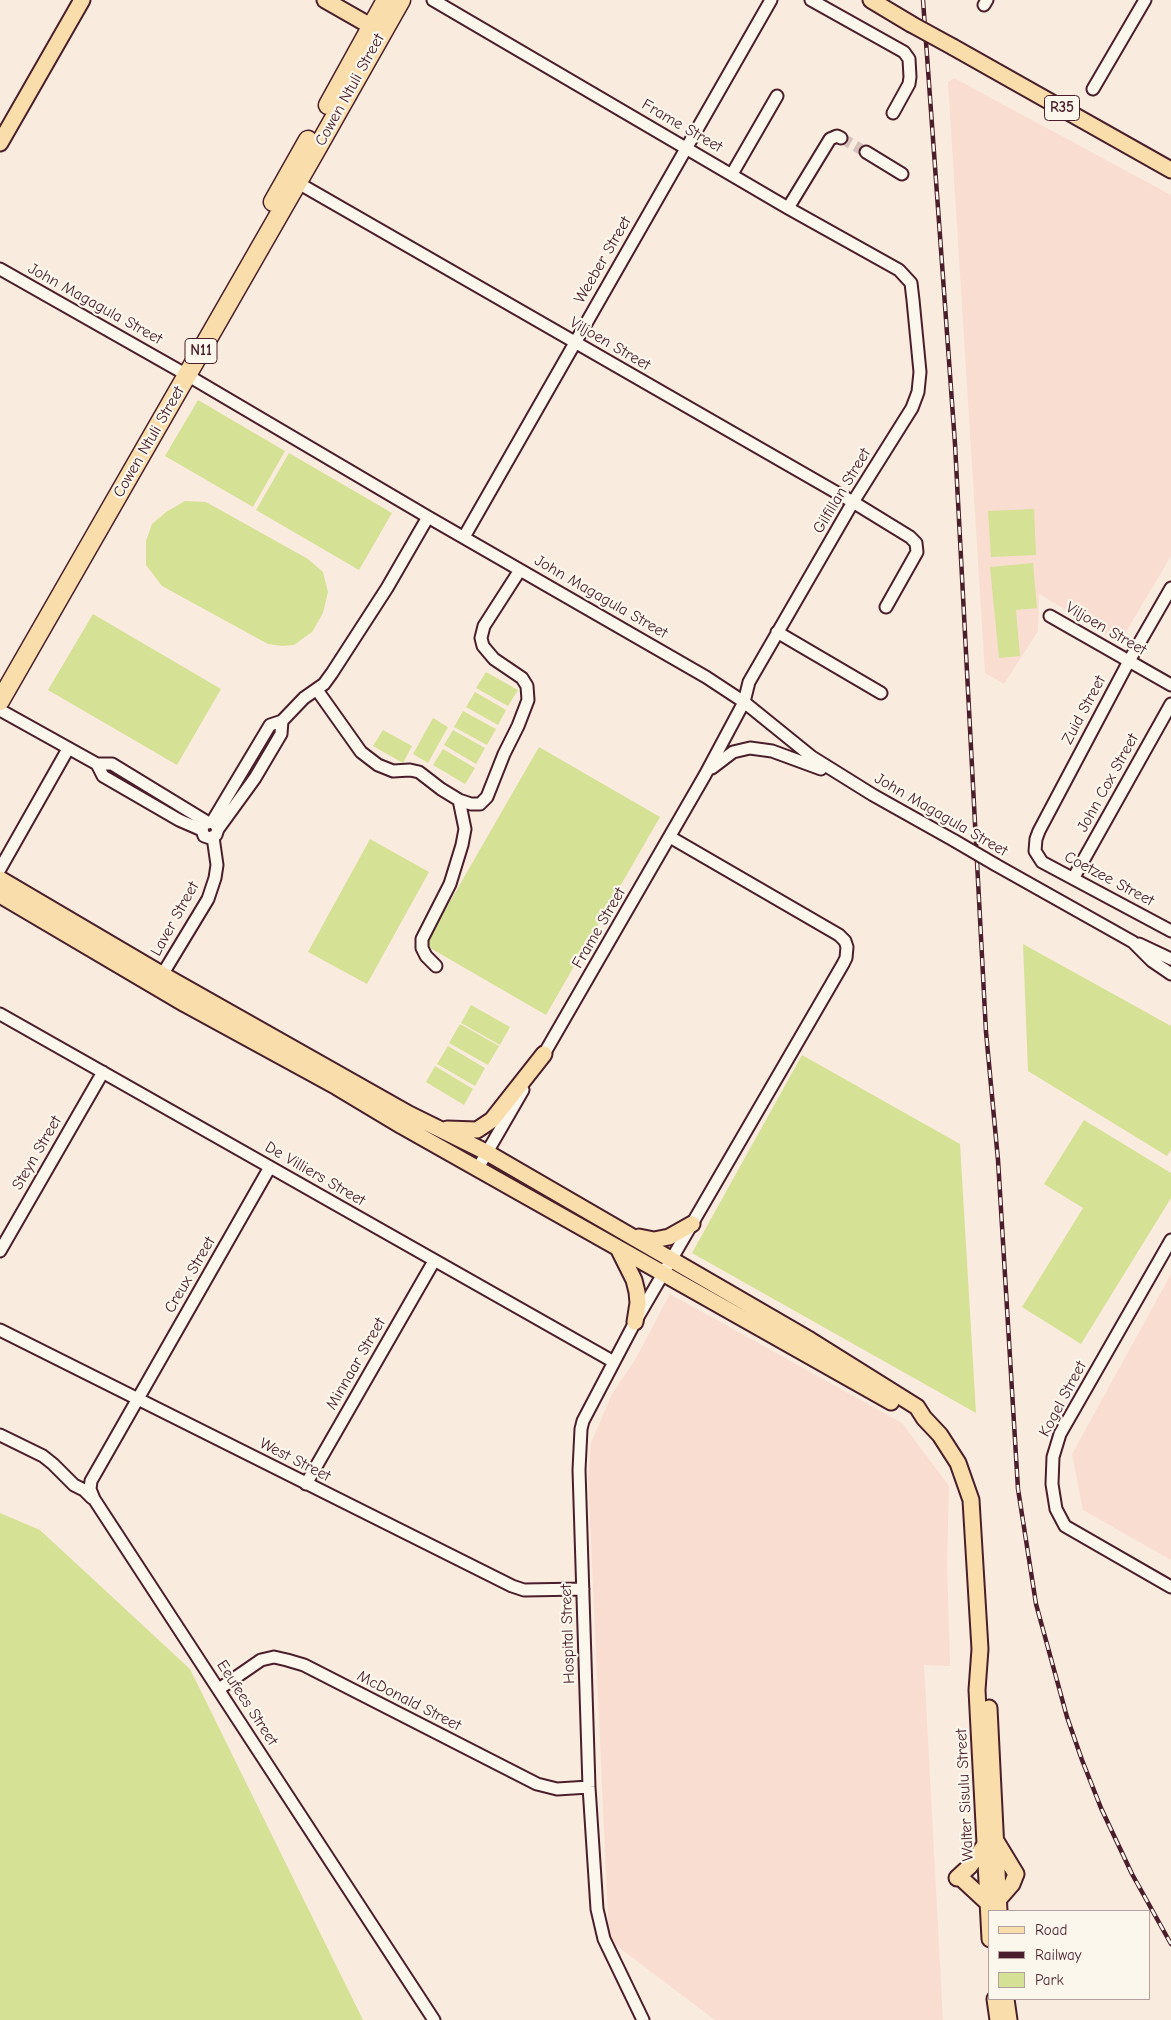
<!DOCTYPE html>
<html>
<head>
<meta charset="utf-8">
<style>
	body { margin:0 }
	#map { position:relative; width:1171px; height:2020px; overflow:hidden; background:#faebdf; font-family:"Comic Neue",sans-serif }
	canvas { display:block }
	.legend { position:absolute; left:988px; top:1910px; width:162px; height:90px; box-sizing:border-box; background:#fbf7ec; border:1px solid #b4a19f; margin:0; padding:6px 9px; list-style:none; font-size:15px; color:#4a1f2b }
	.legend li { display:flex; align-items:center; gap:10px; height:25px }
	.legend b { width:25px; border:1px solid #b4a19f }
</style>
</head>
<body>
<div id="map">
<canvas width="1171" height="2020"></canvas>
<ul class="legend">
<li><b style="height:6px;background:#f9deab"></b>Road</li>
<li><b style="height:6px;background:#4a1f2b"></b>Railway</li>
<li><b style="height:14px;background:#d5e194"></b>Park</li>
</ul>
</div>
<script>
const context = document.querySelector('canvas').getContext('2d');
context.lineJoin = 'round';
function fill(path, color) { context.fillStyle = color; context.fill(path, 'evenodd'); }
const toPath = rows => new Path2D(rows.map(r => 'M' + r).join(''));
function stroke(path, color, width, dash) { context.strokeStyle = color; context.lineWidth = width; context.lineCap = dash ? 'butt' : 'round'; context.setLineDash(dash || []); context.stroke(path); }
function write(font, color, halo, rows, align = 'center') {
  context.font = font + ' "Comic Neue",sans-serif'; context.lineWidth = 4.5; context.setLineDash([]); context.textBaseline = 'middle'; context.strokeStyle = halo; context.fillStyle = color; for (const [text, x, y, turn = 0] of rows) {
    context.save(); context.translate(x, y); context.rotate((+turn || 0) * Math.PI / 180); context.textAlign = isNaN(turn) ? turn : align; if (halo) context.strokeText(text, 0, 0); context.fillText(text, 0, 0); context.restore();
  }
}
fill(toPath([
	[954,78,1171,195,1171,556,1120,642,1039,594,1038,631,1004,684,985,673,948,82],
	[1171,1274,1171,1560,1083,1510,1072,1454],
	[670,1294,902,1423,949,1486,947,1564,950,1666,924,1665,943,2020,715,2020,609,1940,588,1476,591,1443,612,1394,635,1360]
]), '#f9ddd0');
fill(toPath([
	[198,400,285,451,253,507,165,456],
	[289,453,392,513,359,570,256,510],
	[185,501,206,502,308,559,323,572,328,592,323,613,312,632,294,645,282,646,268,644,162,586,146,565,146,541,152,524,166,512],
	[1034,509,1036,555,991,557,988,511],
	[1033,563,1037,608,1016,610,1020,656,999,658,990,567],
	[93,614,221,689,177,765,48,690],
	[486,672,518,690,508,706,476,688],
	[475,692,506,710,498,725,466,707],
	[463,711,496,729,487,745,454,727],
	[433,718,448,727,428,763,413,754],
	[383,730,412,746,403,763,373,746],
	[453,730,485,748,476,764,444,745],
	[539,747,660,817,546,1015,425,945],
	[443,749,475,768,465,784,433,765],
	[370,839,429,872,367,984,308,952],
	[1023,944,1171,1026,1171,1150,1167,1156,1028,1071],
	[471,1005,510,1027,500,1045,461,1023],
	[460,1024,499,1046,488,1065,449,1043],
	[448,1046,485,1068,475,1086,437,1064],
	[802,1055,960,1144,976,1413,692,1253],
	[435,1066,473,1089,464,1105,426,1082],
	[1084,1120,1171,1173,1171,1198,1081,1344,1022,1307,1083,1208,1044,1184],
	[0,1513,40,1530,190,1669,363,2020,0,2020]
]), '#d5e194');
stroke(toPath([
	[841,138,866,152]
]), '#d7c2bb', 11, [11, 5.5]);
const minor = toPath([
	[433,0,788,208,899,270,911,283,913,300,920,372,918,392,912,408,853,502,749,682,744,702,705,775,540,1061],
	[811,0,904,52,909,59,910,77,909,84,893,113],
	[984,5,987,0],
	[1093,89,1145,0],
	[866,152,902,174],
	[732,174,777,96],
	[293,180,853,502,910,537,916,543,917,552,886,607],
	[788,208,830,139,837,136,841,138],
	[0,269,187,375,428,517,706,677,744,702,812,757,873,795,955,841],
	[464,537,771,0],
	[1171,588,1129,661,1039,831,1036,839,1035,851,1042,862,1171,931],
	[1050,616,1171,685],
	[777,632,881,693],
	[317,690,361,752,378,765,393,771,410,770,419,772,441,789,459,800,471,804,480,804,487,797,504,754,518,726,528,700,527,686,522,678,494,659,483,646,481,638,484,626,520,570],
	[0,710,97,764,112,764,207,822],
	[97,764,103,776,179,820,202,830],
	[712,768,733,752,750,748,772,751,821,769],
	[215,824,218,829,216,835,210,838,204,836,202,830,204,824,212,822,270,725,282,721],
	[218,829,255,778,281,734,282,721,304,698,324,684,332,673,387,588,428,517],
	[996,865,1133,942,1152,961,1171,974],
	[0,869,68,749],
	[1074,877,1171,704],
	[1139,944,1171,959],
	[436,966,426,956,422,948,422,939,450,884,462,845,465,829,459,800],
	[159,980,208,899,215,878,217,865,213,837],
	[0,1014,614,1362],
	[270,1167,99,1467,91,1481,90,1489,94,1499,434,2020],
	[478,1168,523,1090],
	[1171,1240,1060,1434,1053,1457,1052,1484,1056,1509,1065,1526,1171,1587],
	[0,1251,103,1072],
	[0,1330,512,1586,524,1590,583,1589],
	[0,1435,43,1456,53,1464,74,1485,84,1490,92,1498],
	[306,1484,434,1261],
	[219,1689,261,1660,274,1657,287,1660,304,1665,537,1784,557,1789,589,1787],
	[643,2020,604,1939,597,1909,589,1787,579,1470,581,1429,583,1421,635,1322,843,964,846,958,847,947,845,941,839,935,670,837]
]);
const major = toPath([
	[325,0,381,32],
	[871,0,911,24],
	[953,47,1171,170],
	[0,143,82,0],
	[0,879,163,975,409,1114,486,1152,810,1340,917,1407,924,1418,940,1435,958,1463,971,1500,980,1649,977,1690,990,1939],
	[0,895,185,1004,337,1087,402,1126,891,1402],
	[447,1129,477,1130,492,1120,544,1054],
	[639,1237,654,1240,669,1237,692,1224],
	[618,1248,634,1280,637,1292,638,1303,635,1322],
	[989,1708,999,1911],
	[996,1841,1016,1874,1012,1884,998,1900],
	[957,1878,970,1866,984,1846],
	[961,1878,989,1904],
	[995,1999,998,2020],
	[1006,1999,1009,2020]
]);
const highway = toPath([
	[328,105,386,0],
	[273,202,308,140],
	[0,701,315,152,401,0]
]);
stroke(minor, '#4a1f2b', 15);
stroke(major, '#4a1f2b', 19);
stroke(highway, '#4a1f2b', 21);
stroke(minor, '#fbf7ec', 11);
stroke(major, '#f9deab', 15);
stroke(highway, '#f9deab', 18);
const rail = toPath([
	[923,0,955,444,986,1032,998,1160,1018,1489,1036,1604,1067,1717,1082,1760,1101,1808,1132,1874,1171,1944]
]);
stroke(rail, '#4a1f2b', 4.5);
stroke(rail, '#fbf7ec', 2.5, [8]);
const minorBridge = toPath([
	[955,841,996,865]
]);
const majorBridge = toPath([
	[911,24,953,47]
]);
stroke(minorBridge, '#4a1f2b', 15, []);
stroke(majorBridge, '#4a1f2b', 19, []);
stroke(minorBridge, '#fbf7ec', 11);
stroke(majorBridge, '#f9deab', 15);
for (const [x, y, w] of [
	[1062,108,35],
	[201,351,32]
]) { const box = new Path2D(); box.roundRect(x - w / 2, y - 12.5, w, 25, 4); context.fillStyle = '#fbf7ec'; context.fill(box); stroke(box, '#4a1f2b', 1); }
write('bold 15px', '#4a1f2b', null, [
	["R35",1062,108],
	["N11",201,351]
]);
write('16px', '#4a1f2b', '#fbf7ec', [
	["Cowen Ntuli Street",350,90,-61],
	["Frame Street",682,126,30],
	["Weeber Street",603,260,-60],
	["John Magagula Street",95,304,29],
	["Viljoen Street",610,344,30],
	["Cowen Ntuli Street",149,442,-60],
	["Gilfillan Street",842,491,-59],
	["John Magagula Street",601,597,30],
	["Viljoen Street",1106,629,30],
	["Zuid Street",1084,710,-62],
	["John Cox Street",1108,783,-61],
	["John Magagula Street",941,815,30],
	["Coetzee Street",1109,879,28],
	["Laver Street",175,919,-61],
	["Frame Street",599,928,-60],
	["Steyn Street",37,1153,-60],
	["De Villiers Street",315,1174,30],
	["Creux Street",190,1275,-60],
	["Minnaar Street",356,1364,-60],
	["Kogel Street",1063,1399,-62],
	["West Street",295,1460,27],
	["Hospital Street",568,1634,-92],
	["McDonald Street",409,1701,27],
	["Eeufees Street",247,1703,57],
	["Walter Sisulu Street",965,1795,-93]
]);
</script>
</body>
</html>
